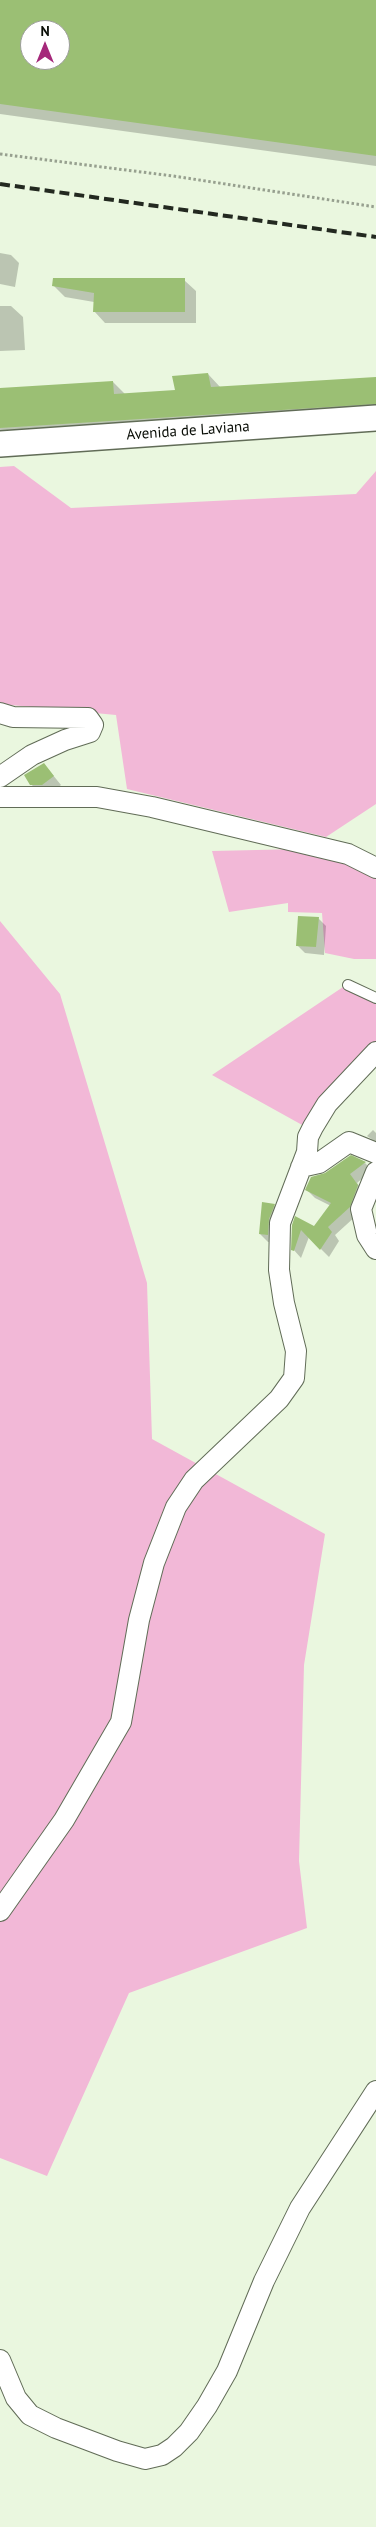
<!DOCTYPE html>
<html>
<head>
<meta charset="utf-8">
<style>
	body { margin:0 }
	#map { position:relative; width:376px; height:2527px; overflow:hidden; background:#eaf7df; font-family:"PT Sans",sans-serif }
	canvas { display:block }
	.north { position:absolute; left:20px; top:20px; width:50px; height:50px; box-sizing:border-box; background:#fff; border:1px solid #9d9e9b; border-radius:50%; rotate:0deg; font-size:14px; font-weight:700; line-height:20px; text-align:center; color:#090d06 }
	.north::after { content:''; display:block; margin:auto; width:18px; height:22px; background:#a5287a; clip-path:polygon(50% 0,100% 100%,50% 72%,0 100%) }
</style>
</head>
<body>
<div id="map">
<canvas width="376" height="2527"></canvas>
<div class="north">N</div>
</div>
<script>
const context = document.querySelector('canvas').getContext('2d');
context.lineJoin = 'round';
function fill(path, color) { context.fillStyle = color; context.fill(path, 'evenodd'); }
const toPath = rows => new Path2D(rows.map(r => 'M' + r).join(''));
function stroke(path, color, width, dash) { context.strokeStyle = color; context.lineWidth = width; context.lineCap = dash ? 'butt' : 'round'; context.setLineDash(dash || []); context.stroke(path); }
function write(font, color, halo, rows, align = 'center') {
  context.font = font + ' "PT Sans",sans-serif'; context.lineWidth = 4; context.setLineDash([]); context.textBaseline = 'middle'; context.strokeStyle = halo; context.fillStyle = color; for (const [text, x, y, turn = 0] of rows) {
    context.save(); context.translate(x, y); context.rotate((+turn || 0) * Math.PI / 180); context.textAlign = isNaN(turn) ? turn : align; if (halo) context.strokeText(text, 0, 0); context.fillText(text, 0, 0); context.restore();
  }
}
fill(toPath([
	[14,466,71,508,356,494,376,471,376,804,326,837,127,789,116,715,0,704,0,467],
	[301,849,342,859,376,877,376,959,354,959,325,953,322,913,288,912,288,903,229,912,212,851],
	[0,921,60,994,147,1283,152,1439,325,1534,304,1665,299,1861,307,1928,129,1993,47,2176,0,2158],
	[343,987,376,1004,376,1044,304,1126,212,1075]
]), '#f2b8d7');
fill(toPath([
	[0,0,376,0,376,166,0,114],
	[30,30,60,30,60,60,30,60],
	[0,253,11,255,19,263,15,287,0,284],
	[184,280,196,291,196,323,105,323,94,311,94,302,65,297,54,286],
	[0,306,11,306,23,317,25,350,0,351],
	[208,374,221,388,376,378,376,417,0,442,0,390,113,382,125,394,176,391],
	[44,764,61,785,51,793,39,793,31,784],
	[318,918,326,926,324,955,305,953,297,945],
	[373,1130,376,1133,376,1142,367,1136],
	[365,1163,372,1170,357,1183,365,1194,357,1215,335,1235,339,1241,329,1257,309,1237,301,1258,293,1249,293,1226,315,1227,331,1206,315,1198,307,1190],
	[274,1205,282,1213,275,1243,268,1242,260,1234]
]), '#0003');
fill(toPath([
	[0,0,376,0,376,156,0,104],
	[30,30,60,30,60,60,30,60],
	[53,278,185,278,185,312,93,312,94,293,52,286],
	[208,373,211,387,376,377,376,404,0,428,0,388,113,381,114,394,175,390,172,376],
	[44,763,54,776,42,785,30,785,24,775],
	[298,916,319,917,316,947,296,946],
	[351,1155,366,1162,350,1174,358,1185,350,1207,328,1227,332,1232,320,1250,301,1230,294,1251,291,1250,292,1225,295,1216,314,1226,331,1203,305,1190,311,1177,325,1173],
	[262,1202,275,1204,269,1219,268,1235,259,1234]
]), '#9bbf74');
const service = toPath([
	[348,985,376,998]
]);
const minor = toPath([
	[0,713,13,717,88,718,93,725,90,732,65,740,32,755,0,777],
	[0,797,97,797,152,807,348,854,376,868],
	[301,1167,319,1163,349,1142,376,1153],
	[376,1172,361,1209,367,1235,376,1249],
	[0,1911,64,1820,121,1722,139,1620,154,1563,176,1507,194,1480,279,1399,294,1378,296,1351,284,1303,279,1270,280,1223,307,1152,308,1137,313,1127,327,1104,376,1052],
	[0,2360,16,2398,30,2415,56,2428,117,2451,145,2459,162,2455,174,2447,189,2432,207,2406,227,2371,264,2281,300,2208,376,2091]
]);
const tertiary = toPath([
	[0,444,376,418]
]);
stroke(service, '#616c57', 12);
stroke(minor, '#616c57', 22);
stroke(tertiary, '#616c57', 28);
stroke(toPath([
	[0,154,173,176,376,207]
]), '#97a08f', 3, [2.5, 2.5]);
stroke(service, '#fff', 10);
stroke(minor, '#fff', 20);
stroke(tertiary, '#fff', 25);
stroke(toPath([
	[0,184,376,237]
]), '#232920', 4, [10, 5]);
write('15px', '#090d06', '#fff', [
	["Avenida de Laviana",188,431,-4]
]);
</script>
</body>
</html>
